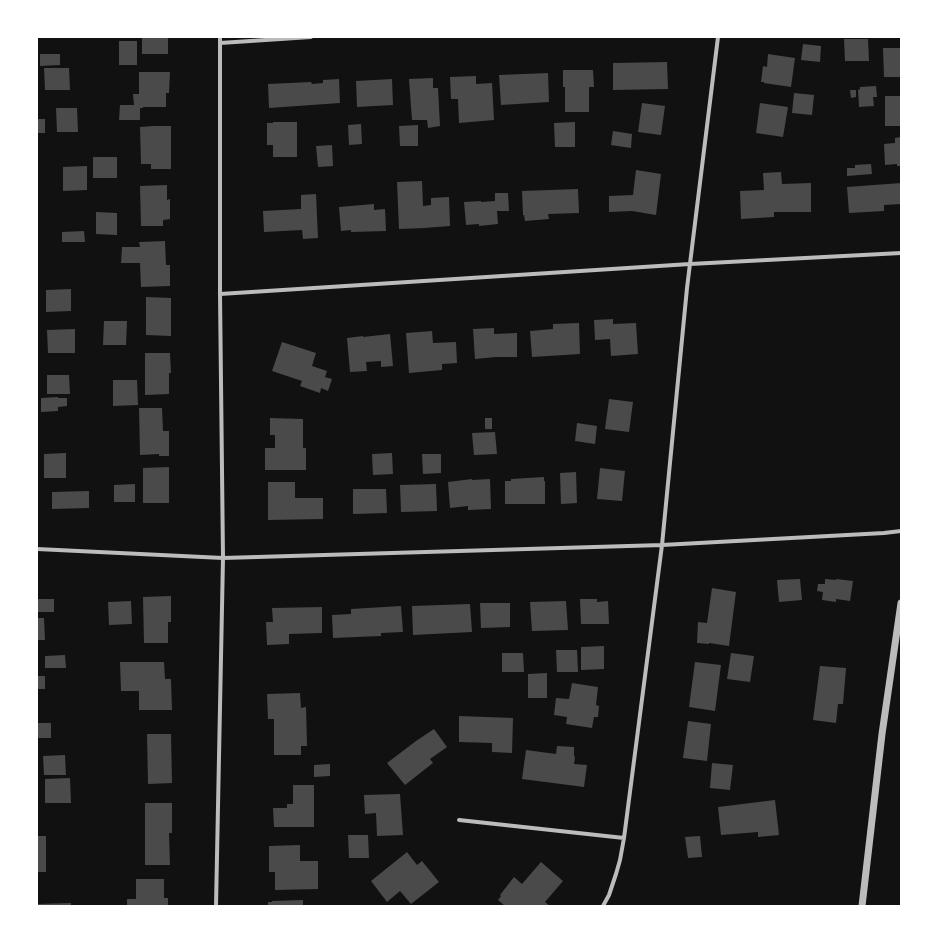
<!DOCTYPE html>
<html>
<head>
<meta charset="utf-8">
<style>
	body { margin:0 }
	#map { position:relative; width:938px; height:943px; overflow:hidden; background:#111; font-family:Mulish,sans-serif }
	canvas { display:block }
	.frame { position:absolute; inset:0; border:38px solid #fff; pointer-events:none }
</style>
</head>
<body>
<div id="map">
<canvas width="938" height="943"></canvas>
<div class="frame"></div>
</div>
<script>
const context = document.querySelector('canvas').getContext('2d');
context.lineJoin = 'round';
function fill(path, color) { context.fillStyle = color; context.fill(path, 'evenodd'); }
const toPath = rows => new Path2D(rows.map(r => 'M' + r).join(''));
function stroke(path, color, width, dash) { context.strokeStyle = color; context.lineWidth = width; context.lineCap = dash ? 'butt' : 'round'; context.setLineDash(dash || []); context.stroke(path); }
fill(toPath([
	[142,37,168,37,168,54,142,54],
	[844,39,868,39,869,61,845,61],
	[119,41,137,41,137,65,119,65],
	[803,44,821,46,820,62,801,60],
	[883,48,901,48,901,77,884,77],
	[40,54,60,54,60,65,40,66],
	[768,54,795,58,791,87,764,83,764,82,761,82,763,66,767,67],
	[667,62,668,89,613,90,613,63],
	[44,68,69,68,70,90,45,90],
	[563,70,593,70,594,87,589,87,589,112,565,112,565,87,563,87],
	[139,72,170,72,169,93,166,93,166,107,143,107,143,108,140,108,140,120,119,120,120,105,134,105,133,94,139,94],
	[548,73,549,102,501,105,499,75],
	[476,76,476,84,492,83,494,120,459,123,458,99,451,99,450,77],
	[433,78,433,88,438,88,440,126,428,128,427,120,412,120,409,79],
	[339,79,340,103,269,108,268,84,311,82,312,84,323,83,323,80],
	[392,79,393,105,357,107,356,81],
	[876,86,877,97,873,97,874,106,859,107,858,90,860,89,860,87],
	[850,90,856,90,856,97,851,98],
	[794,93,814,95,812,115,792,113],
	[885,96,901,96,901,126,885,126],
	[642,103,665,106,661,135,638,132],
	[760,103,788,107,783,137,756,133],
	[56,108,77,108,78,132,57,132],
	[37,119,45,119,45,133,37,133],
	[273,122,297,122,297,157,273,157,273,145,267,145,267,123,273,123],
	[575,122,575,147,555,147,554,123],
	[361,124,362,144,349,145,348,125],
	[418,125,418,146,400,146,399,126],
	[153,126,171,126,171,169,151,169,151,164,141,164,140,127],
	[613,131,632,134,631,148,611,145],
	[901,137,901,166,897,166,897,164,885,165,884,144,895,143,895,138],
	[332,145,333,166,318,167,316,146],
	[93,157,117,157,117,178,93,178],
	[871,164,872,174,847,176,847,168,855,168,855,165],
	[87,166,87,190,63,191,63,167],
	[636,170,661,174,656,215,632,211,609,212,609,196,633,195],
	[781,172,782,184,811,183,811,212,774,212,774,217,741,219,740,191,764,190,763,173],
	[422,181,423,206,431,205,431,198,449,197,450,226,424,228,399,229,397,182],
	[901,183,901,204,884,205,884,211,849,213,847,187],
	[167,185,167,200,170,199,170,219,163,220,163,226,141,226,140,186],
	[578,189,579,213,548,214,549,219,525,221,524,215,523,215,522,191],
	[495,193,508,193,509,211,497,211,498,224,479,226,479,224,466,225,464,202,481,201,481,202,495,201],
	[316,194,318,238,303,239,302,230,264,232,263,211,301,209,301,195],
	[374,204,374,210,385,209,386,231,351,232,351,230,341,231,339,207],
	[96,212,117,213,117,235,96,234],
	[84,231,85,242,62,242,62,232],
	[165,241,166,265,170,265,170,286,141,287,140,263,121,263,122,247,140,247,139,242],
	[71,289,71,311,46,312,46,290],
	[146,297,171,298,171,336,146,335],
	[613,319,613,324,636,323,638,354,611,356,610,339,595,340,594,320],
	[104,321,127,321,126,345,103,345],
	[579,323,580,354,532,357,530,331,553,329,553,324],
	[494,328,494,334,517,333,517,357,496,357,475,359,473,329],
	[75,329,75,353,48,353,47,330],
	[432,331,433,343,456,342,457,363,442,364,442,370,409,373,406,333],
	[390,334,393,366,381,367,381,361,366,362,367,371,350,372,347,338,363,336,363,337],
	[282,342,316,353,312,366,327,371,325,377,332,379,328,391,321,388,320,393,300,386,302,381,272,371],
	[145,353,170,353,171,373,169,373,169,394,145,395],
	[47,375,69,375,70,394,47,394],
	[113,380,137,380,138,405,113,406],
	[58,397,58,398,67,398,67,406,58,407,58,411,41,412,41,398],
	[609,399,633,402,629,432,605,429],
	[139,408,162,408,163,431,169,431,169,456,159,456,159,454,140,455],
	[270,418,303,419,303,448,306,448,306,470,265,470,265,448,275,448,275,435,270,435],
	[485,418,492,418,492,429,485,429],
	[577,423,597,426,595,444,575,441],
	[495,432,497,454,474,455,472,433],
	[66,453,66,478,44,478,44,454],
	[392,453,393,474,373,475,372,454],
	[422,454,441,454,441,473,423,474],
	[169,467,169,503,143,503,143,468],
	[600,468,625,471,622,501,597,499],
	[576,472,577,503,561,504,560,473],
	[544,477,544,481,545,481,545,504,505,504,505,481,511,481,511,479],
	[472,479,472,480,490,479,491,509,468,510,468,506,450,508,448,482],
	[268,482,295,482,295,498,323,498,323,519,268,520],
	[135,484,135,502,114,502,114,485],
	[436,484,437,511,401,512,400,485],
	[353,489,386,489,387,513,353,514],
	[89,491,89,508,52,509,52,492],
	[800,579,802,600,779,602,777,580],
	[825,579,836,580,836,579,853,581,850,601,836,599,836,602,822,600,823,592,817,591,818,584,825,584],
	[712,588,736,592,729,646,709,643,709,644,697,643,698,622,707,623],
	[171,596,171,622,168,622,168,643,144,643,143,597],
	[37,599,54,599,54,612,37,612],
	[580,599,597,599,597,602,608,601,609,624,581,624],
	[131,601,132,624,109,625,108,602],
	[566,601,568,630,532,631,530,602],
	[480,603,510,603,510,627,481,628],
	[470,604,472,632,413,635,412,606],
	[401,606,403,632,381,633,381,636,333,638,332,615,351,614,351,609],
	[322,607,322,633,289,634,289,644,267,645,266,622,273,622,272,608],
	[37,618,44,618,45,640,37,640],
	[604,646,604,669,581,670,581,647],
	[556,650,577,650,578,672,557,672],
	[502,653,523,653,524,672,502,672],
	[731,653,754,656,750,682,727,679],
	[65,655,66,668,45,668,45,656],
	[120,662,164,662,165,679,171,679,172,710,139,710,139,691,121,691],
	[695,662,721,665,715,711,689,707],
	[820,666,846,668,843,704,838,704,836,723,813,720],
	[547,673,547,698,528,698,528,674],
	[37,676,45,676,45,689,38,689,38,692,37,692],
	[572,683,598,687,596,705,599,706,598,717,594,717,592,728,566,724,567,717,554,715,556,698,569,699],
	[300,693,301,708,306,707,307,746,301,746,301,755,274,755,274,719,268,719,267,694],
	[459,716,513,718,512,753,492,752,492,743,459,742],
	[688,721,711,724,707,761,683,758],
	[37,723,51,723,51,738,37,738],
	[434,729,447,747,430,759,433,763,405,785,387,763,416,741],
	[147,734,171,734,172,783,148,784],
	[557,746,574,747,574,756,575,757,574,764,587,765,584,787,522,779,526,750,556,754],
	[65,755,66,775,44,775,43,756],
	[712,763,733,765,730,790,710,788],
	[330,764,330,776,314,777,314,765],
	[70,778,71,803,45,803,45,779],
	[293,785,314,785,314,827,274,827,273,808,287,808,287,804,293,804],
	[400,794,403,835,377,836,376,813,365,814,364,795],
	[775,800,779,835,758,837,758,832,721,835,718,807],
	[145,803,172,803,172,833,169,833,170,865,145,865],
	[348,835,368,835,369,858,349,858],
	[37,836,46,836,46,872,37,872],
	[700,836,702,857,688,858,685,837],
	[300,845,300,861,318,861,318,889,275,890,275,872,269,872,269,846],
	[407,852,417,865,422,861,439,882,411,904,400,891,387,902,371,881],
	[541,862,563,881,545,902,550,906,505,906,498,900,501,896,500,895,514,877,522,884],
	[136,879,164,879,164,898,168,898,168,906,127,906,127,899,136,899],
	[303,900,303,906,268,906,268,902,272,902,272,901],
	[71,903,71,906,37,906,37,904]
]), '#4a4a4a');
stroke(toPath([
	[220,43,311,37],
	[220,294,690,264,901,253],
	[37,549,223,558,662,545,884,533,901,531],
	[459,820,624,838],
	[216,906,223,558,220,294,220,37],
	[603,906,609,895,616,874,620,860,624,838,662,545,687,288,718,37]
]), '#bcbcbc', 4);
stroke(toPath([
	[862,906,882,734,901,603]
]), '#bcbcbc', 7);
</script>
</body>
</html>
